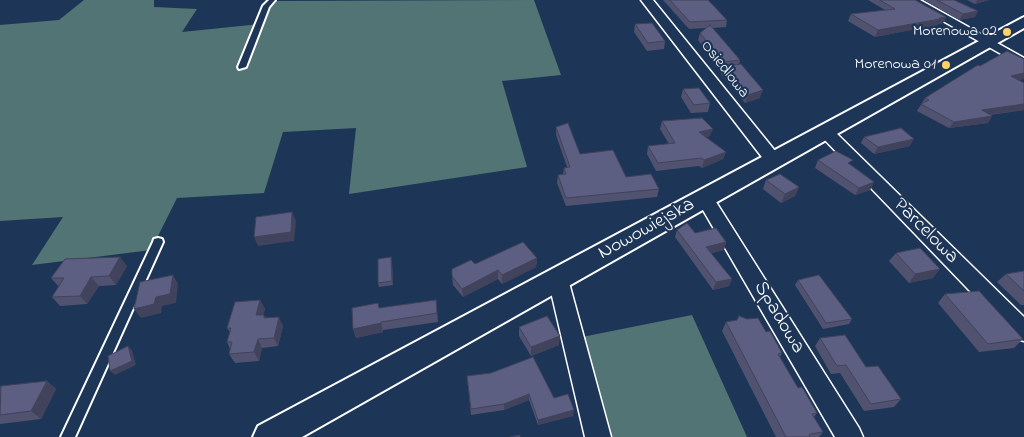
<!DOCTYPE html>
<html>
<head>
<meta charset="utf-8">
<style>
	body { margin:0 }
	canvas { display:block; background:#1d3557 }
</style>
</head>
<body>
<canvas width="1024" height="437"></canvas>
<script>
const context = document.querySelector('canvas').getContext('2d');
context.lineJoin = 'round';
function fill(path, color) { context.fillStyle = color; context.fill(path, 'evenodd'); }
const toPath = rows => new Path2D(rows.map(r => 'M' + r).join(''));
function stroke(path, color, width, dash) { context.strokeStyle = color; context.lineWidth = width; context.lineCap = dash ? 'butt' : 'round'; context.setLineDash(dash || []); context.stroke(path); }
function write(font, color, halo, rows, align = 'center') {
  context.font = font + ' "Indie Flower",sans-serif'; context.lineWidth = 4.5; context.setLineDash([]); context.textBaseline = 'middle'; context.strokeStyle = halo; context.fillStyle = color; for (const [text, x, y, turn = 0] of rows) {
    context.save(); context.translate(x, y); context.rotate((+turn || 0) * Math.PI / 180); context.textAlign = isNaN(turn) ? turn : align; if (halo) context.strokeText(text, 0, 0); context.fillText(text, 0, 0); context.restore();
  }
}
fill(toPath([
	[84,0,154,0,154,7,197,9,182,32,260,24,273,1,534,0,561,75,502,81,527,167,349,194,356,128,283,132,264,193,177,198,151,250,32,265,63,217,0,221,0,25,59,20],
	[692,315,747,437,610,437,582,337]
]), '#527474');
const service = toPath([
	[269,0,275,0,269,7,246,67,239,69,238,67,263,6,269,0],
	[158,238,162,239,163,242,75,437,61,437,153,242,154,239,158,238]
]);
const minor = toPath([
	[641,0,653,0,780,157,782,161,780,165,774,166,768,165,641,0],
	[906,0,920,0,1024,58,1024,67,906,0],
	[826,127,832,129,1024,317,1024,341,1016,339,820,135,818,132,820,129,826,127],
	[705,192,711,194,859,428,863,437,835,437,696,198,699,194,705,192],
	[558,271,565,273,568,279,611,437,585,437,548,279,551,273,558,271]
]);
const tertiary = toPath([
	[1024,17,1024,28,302,437,253,437,258,426,1024,17]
]);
stroke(service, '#fff', 4);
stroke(minor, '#fff', 3);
stroke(tertiary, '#fff', 4);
fill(service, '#1d3557');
fill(minor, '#1d3557');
fill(tertiary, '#1d3557');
fill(toPath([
	[663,0,708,0,727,20,726,27,713,28,740,60,739,65,760,98,745,103,721,74,722,70,698,40,700,33,706,28,689,29],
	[868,0,915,0,946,17,943,23,938,24,937,25,875,37,848,21,851,14,885,10],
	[924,0,954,0,978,11,975,17,959,20],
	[967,0,989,0,975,4],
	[635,24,665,41,664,49,647,51,634,32],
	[1024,59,1024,79,1018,80,1024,83,1024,110,990,115,992,116,988,123,949,128,917,111,925,98,980,66],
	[683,89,710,103,708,112,691,113,681,97],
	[662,121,710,136,706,137,726,152,723,159,702,168,699,166,656,171,647,154,648,146,669,144,660,129],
	[556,127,580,154,626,177,659,189,657,197,566,206,557,183,558,175,563,174,564,168,567,167,556,135],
	[864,137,910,146,874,154,861,143],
	[818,160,850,164,874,182,870,190,855,195,815,168],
	[766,180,799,187,795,196,781,203,763,189],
	[677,230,695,233,726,242,724,250,711,253,732,279,729,286,713,290,675,237],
	[896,253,933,278,909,283,889,261],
	[537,258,536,267,502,284,498,279,463,297,453,285,452,276,475,264],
	[392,262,393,285,379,287,378,283],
	[127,266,116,285,99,286,87,304,60,306,52,297,59,287,51,278],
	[1024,271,1024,305,1021,305,997,282,1006,274],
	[798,280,852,319,849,324,823,329,795,285],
	[945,294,1023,339,1014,348,979,352,938,303],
	[260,300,265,309,263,315,266,318,283,326,278,346,262,348,259,361,235,363,229,354,230,349,227,342,230,332,227,328],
	[436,300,438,322,383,330,383,332,356,338,353,329,380,308],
	[726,322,766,332,782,353,780,357,798,388,817,413,814,417,823,432,819,437,776,437,722,331],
	[519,327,559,345,531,356,519,336],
	[820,338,866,367,901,399,894,407,864,411,840,373,831,374,815,346],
	[467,376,554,398,573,416,538,425,529,400,504,410,471,415],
	[47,381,56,389,41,419,0,424,0,387]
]), '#505270');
fill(toPath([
	[977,0,989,0,975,4],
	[978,11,975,17,959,20,963,14],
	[946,17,943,23,938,24,937,25,875,37,878,30],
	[1024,73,1024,79,1007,82,1011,76],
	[763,90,760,98,745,103,748,95],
	[1024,104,1024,110,978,116,982,110],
	[992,116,988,123,949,128,954,122],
	[713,129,710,136,697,140,699,132],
	[914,139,910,146,874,154,878,147],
	[726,152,723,159,702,168,704,160],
	[874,182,870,190,855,195,859,188],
	[799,187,795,196,781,203,785,194],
	[292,212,296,221,294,241,258,246,254,237],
	[726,242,724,250,704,255,706,247],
	[120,257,127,266,116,285,109,276],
	[391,257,392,262,393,285,392,281],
	[537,258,536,267,502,284,502,275],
	[940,269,933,278,909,283,915,274],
	[498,270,498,279,463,297,462,289],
	[173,275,178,284,176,303,162,306,161,313,141,318,134,309,156,297],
	[91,277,99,286,87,304,80,296],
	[732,279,729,286,713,290,716,282],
	[260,300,265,309,261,324,256,315],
	[279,317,283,326,278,346,274,338],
	[381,322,383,332,356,338,353,329],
	[560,336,559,345,531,356,531,347],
	[258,339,262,348,259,361,254,352],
	[128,346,132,350,136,365,115,375,110,371],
	[47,381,56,389,41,419,31,411],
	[529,394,529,400,504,410,504,404],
	[574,410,573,416,538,425,538,420]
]), '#41425b');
const building = toPath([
	[670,0,708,0,727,20,690,22,670,0],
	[880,0,915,0,946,17,939,18,940,19,878,30,851,14,895,9,880,0],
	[937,0,954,0,978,11,963,14,937,0],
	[652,23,665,41,648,43,635,24,652,23],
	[710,25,740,60,724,62,700,33,710,25],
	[1007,51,1024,59,1024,73,1011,76,1024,83,1024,104,982,110,992,116,954,122,921,104,929,100,925,98,952,81,978,65,980,66,1007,51],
	[741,64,763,90,748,95,724,66,741,64],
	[699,88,710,103,694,105,683,89,699,88],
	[702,118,713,129,699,132,726,152,704,160,701,158,658,163,648,146,675,143,662,121,702,118],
	[568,123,580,154,613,150,626,177,651,174,659,189,566,198,558,175,566,174,564,168,570,167,556,127,568,123],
	[901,128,914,139,878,147,864,137,901,128],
	[836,151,853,160,848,163,874,182,859,188,818,160,836,151],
	[780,174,799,187,785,194,766,180,780,174],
	[292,212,291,232,254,237,256,217,292,212],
	[687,223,695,233,716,228,726,242,706,247,732,279,716,282,677,230,687,223],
	[523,242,537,258,502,275,498,270,462,289,452,276,452,269,471,260,475,264,523,242],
	[920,248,940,269,915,274,896,253,920,248],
	[120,257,109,276,91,277,80,296,52,297,64,278,51,278,65,259,120,257],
	[391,257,392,281,378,283,378,259,391,257],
	[1024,271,1024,291,1006,274,1024,271],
	[173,275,170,294,156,297,154,304,134,309,140,282,173,275],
	[819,275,852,319,826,323,798,280,819,275],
	[979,291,1023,339,988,344,945,294,979,291],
	[260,300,256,315,264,315,264,318,279,317,274,338,258,339,254,352,229,354,232,342,227,342,231,328,227,328,235,302,260,300],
	[436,300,437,313,381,322,381,323,353,329,352,308,378,303,379,308,436,300],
	[547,316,560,336,531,347,519,327,547,316],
	[739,316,747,319,758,318,766,332,770,331,782,353,778,354,798,388,802,387,817,413,812,414,823,432,810,434,809,437,786,437,726,322,737,320,739,316],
	[845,335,866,367,878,366,901,399,871,404,846,365,837,366,820,338,845,335],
	[128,346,132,361,110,371,108,356,128,346],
	[533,357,554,398,568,394,574,410,538,420,529,394,504,404,471,409,467,376,491,373,533,357],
	[47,381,31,411,0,415,1,386,47,381],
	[520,435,520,437,510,437,520,435]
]);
fill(building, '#5d5f82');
stroke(building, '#41425b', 1);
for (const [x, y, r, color] of [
	[1007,32,5,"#ffd166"],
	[946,65,5,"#ffd166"]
]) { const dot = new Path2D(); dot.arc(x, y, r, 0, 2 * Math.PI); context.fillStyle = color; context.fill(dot); stroke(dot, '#1d3557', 2); }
write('16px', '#fff', '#1d3557', [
	["Morenowa 02",997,32],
	["Morenowa 01",936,65]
], 'right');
write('16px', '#fff', '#1d3557', [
	["Osiedlowa",724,70,52]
]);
write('20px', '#fff', '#1d3557', [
	["Nowowiejska",647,230,-29],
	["Parcelowa",925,232,45],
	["Spadowa",778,318,59]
]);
</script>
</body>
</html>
